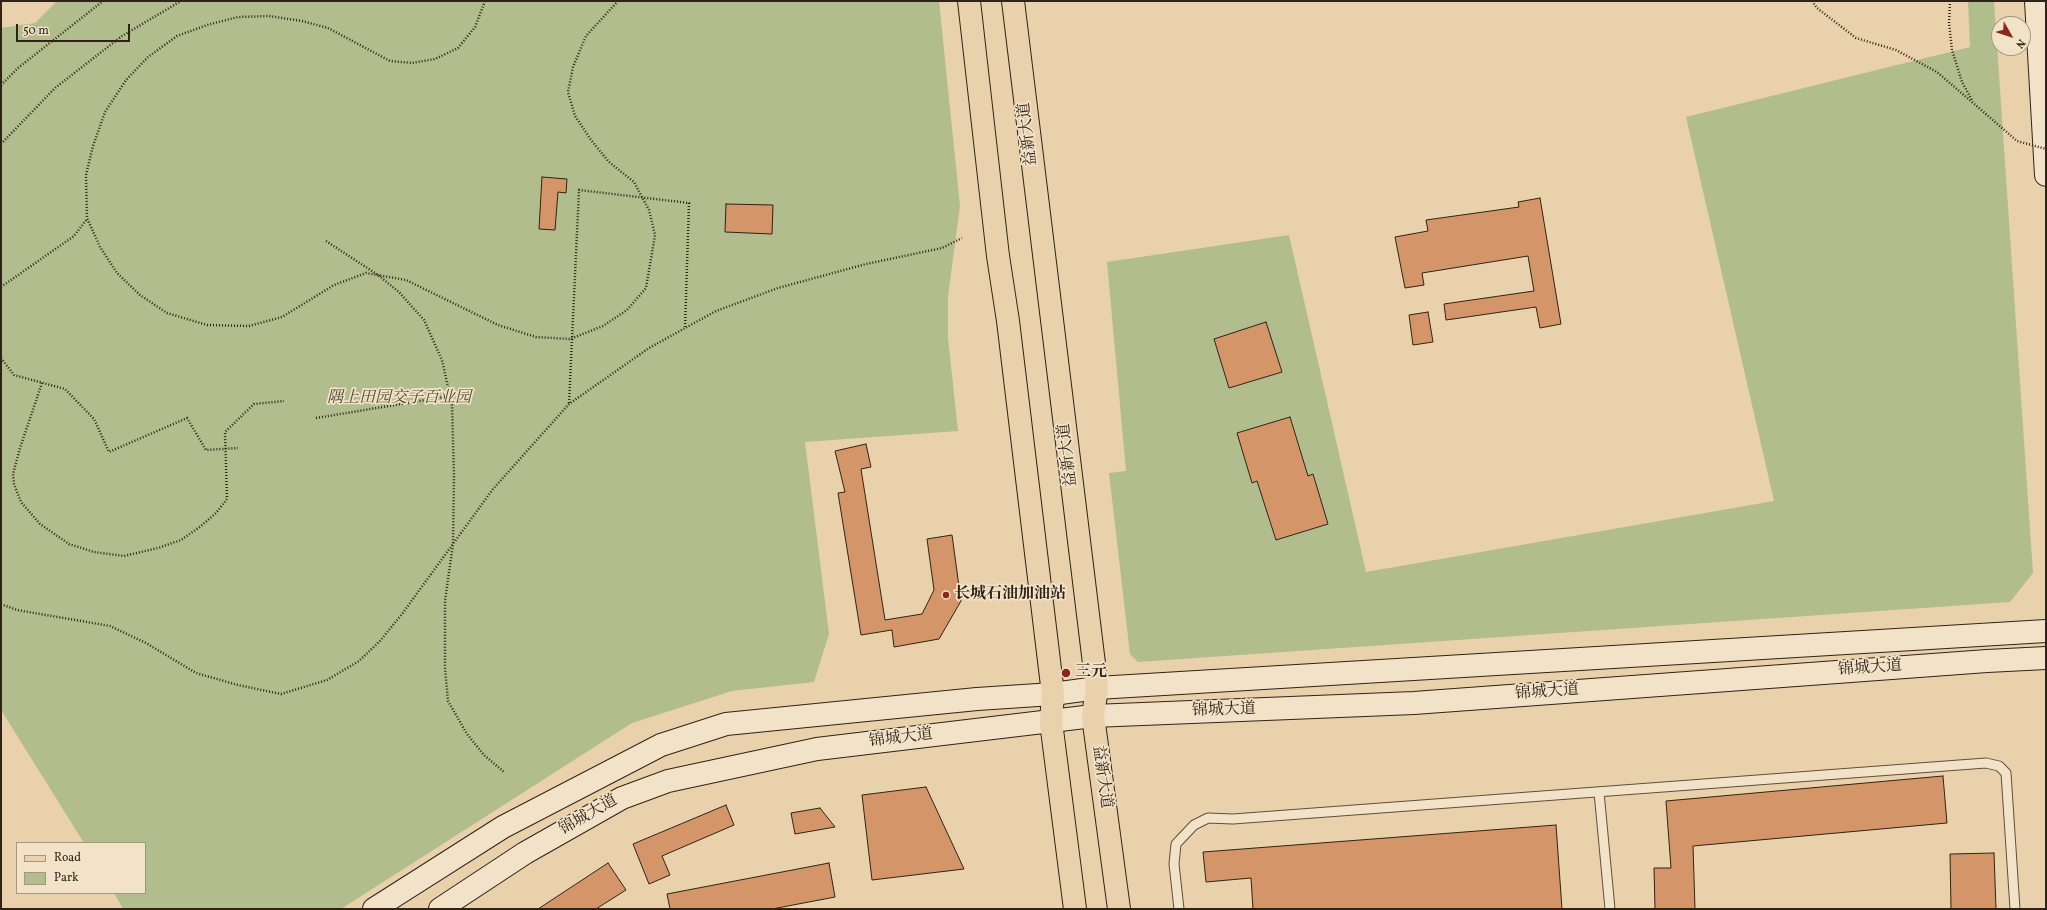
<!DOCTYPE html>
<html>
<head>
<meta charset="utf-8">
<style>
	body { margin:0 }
	#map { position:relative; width:2047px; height:910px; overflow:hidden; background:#e9d2ab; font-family:Vollkorn,serif }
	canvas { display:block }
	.frame { position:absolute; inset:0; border:2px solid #2f2318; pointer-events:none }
	.legend { position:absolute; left:16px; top:842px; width:130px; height:52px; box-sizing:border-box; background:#f1e2c8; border:1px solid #a39682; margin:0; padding:5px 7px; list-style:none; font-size:12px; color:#2f2318 }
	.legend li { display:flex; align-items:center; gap:8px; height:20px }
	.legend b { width:20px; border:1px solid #a39682 }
	.north { position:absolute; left:1991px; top:16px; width:40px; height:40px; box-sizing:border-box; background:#f1e2c8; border:1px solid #a39682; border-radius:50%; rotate:129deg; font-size:11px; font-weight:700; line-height:16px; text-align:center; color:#2f2318 }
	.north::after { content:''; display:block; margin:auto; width:14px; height:18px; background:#8f2418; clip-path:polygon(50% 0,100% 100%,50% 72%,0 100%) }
	.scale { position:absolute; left:16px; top:24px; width:114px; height:18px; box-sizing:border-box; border:2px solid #2f2318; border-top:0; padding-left:5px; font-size:12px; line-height:14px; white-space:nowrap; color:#2f2318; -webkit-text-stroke:3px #f1e2c8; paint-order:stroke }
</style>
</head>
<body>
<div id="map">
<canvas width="2047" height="910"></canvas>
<div class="frame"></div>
<ul class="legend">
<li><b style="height:5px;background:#e9d2ab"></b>Road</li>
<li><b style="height:11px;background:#b1bd8d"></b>Park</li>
</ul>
<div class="north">N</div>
<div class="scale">50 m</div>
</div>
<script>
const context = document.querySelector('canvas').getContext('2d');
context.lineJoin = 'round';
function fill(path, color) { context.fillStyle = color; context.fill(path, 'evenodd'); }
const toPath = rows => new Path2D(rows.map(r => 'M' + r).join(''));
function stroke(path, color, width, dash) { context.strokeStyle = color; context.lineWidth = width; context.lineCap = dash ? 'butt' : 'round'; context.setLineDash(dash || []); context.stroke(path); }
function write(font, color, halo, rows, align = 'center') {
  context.font = font + ' Vollkorn,"Noto Serif SC",serif'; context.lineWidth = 3.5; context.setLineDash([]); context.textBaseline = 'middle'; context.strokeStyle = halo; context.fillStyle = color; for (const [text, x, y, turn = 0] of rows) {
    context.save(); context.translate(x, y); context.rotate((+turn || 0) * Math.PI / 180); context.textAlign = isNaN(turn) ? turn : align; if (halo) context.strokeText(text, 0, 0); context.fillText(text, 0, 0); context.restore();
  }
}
fill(toPath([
	[57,1,939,1,960,206,948,296,948,338,958,431,805,442,829,634,814,682,732,691,632,723,341,909,123,909,114,893,145,893,145,843,84,843,1,710,1,28,35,23],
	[1968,1,1994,1,2033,573,2010,602,1138,662,1130,654,1109,473,1126,471,1107,262,1289,235,1366,572,1774,501,1686,117,1970,47]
]), '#b1bd8d');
const building = toPath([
	[542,177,567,179,566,193,558,192,555,230,539,229,542,177],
	[1540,198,1561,324,1540,328,1536,307,1446,320,1444,304,1534,291,1528,256,1422,273,1424,285,1405,288,1395,237,1428,231,1426,220,1519,207,1518,202,1540,198],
	[726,204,773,205,772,234,725,232,726,204],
	[1428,312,1433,342,1413,345,1409,315,1428,312],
	[1266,322,1282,372,1229,388,1214,339,1266,322],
	[1290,417,1308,476,1313,474,1328,524,1276,540,1257,481,1252,483,1237,433,1290,417],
	[866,444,871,467,861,469,885,620,922,614,934,590,927,539,952,535,961,601,939,639,894,647,892,630,861,635,838,493,845,492,835,451,866,444],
	[1943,776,1947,823,1693,846,1695,909,1655,909,1654,868,1671,868,1666,801,1943,776],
	[926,787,964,869,872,880,862,795,926,787],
	[726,805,734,825,662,856,670,875,649,884,633,844,726,805],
	[820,808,835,827,795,834,791,813,820,808],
	[1556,825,1562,909,1253,909,1251,878,1206,882,1203,852,1556,825],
	[1994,853,1996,909,1951,909,1950,854,1994,853],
	[608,863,626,890,596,909,538,909,608,863],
	[829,863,835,897,772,909,670,909,667,894,829,863]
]);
fill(building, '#d49569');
stroke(building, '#2f2318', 1);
const service = toPath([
	[1599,792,1610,909],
	[1179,909,1174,864,1176,844,1194,825,1208,818,1233,819,1986,763,1999,766,2006,773,2015,909]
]);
const secondary = toPath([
	[2036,1,2046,175],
	[374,909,503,827,661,745,726,724,977,699,1053,694,1097,688,2046,631],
	[440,909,525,853,622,798,668,781,817,749,1093,716,1414,703,1987,661,2046,658]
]);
const primary = toPath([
	[969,1,998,256,1008,321,1053,694,1051,722,1075,909],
	[1013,1,1097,688,1093,716,1119,909]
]);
stroke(service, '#5e4f3d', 11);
stroke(secondary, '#2f2318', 24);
stroke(primary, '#2f2318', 24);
stroke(toPath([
	[485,1,475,27,458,48,435,59,412,63,390,61,328,28,302,21,269,16,238,17,207,25,177,36,148,57,126,80,105,112,93,146,86,175,87,218,100,247,117,273,140,295,167,313,207,325,249,326,282,317,334,285,366,273,406,280,498,325,536,337,570,339,603,326,627,310,646,288,655,235,649,210,634,182,609,162,591,140,575,116,568,92,573,67,586,36,618,1],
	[1812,1,1817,8,1856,38,1896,50,1937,72,1972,102],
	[1950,1,1949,23,1952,50,1962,82,1972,100],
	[1,85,18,68,103,1],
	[1,144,55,88,122,36,181,1],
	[326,241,378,275,399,292,424,320,442,360,452,405,454,475,453,544,445,601,445,668,448,701,467,734,484,755,504,772],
	[1,287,74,236,87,219],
	[1,358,14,375,65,389,94,419,109,452,187,418,206,450,238,448],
	[42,383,20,448,13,474,14,484,21,502,40,524,69,544,94,552,124,556,158,548,181,540,201,526,216,513,227,499,225,432,254,404,284,401],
	[569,403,579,190,689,203,685,328],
	[316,418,450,396],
	[1,604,17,610,110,626,146,643,196,673,238,685,281,694,327,680,359,661,380,641,402,614,493,489,569,404,649,348,716,311,778,288,866,264,942,248,962,238]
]), '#2f2318', 2.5, [1, 2]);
stroke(service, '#f1e2c8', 9);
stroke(secondary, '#f1e2c8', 22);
stroke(primary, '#e9d2ab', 22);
stroke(toPath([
	[1972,102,2017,141,2046,149]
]), '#2f2318', 2.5, [1, 2]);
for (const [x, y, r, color] of [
	[946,595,4,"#8f2418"],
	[1066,673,5,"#8f2418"]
]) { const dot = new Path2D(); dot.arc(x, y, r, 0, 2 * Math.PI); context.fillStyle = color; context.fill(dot); stroke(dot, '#f1e2c8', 1.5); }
write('16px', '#2f2318', '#f1e2c8', [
	["益新大道",1029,134,-97],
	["益新大道",1069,455,-97],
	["锦城大道",1870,669,-4],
	["锦城大道",1547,693,-4],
	["锦城大道",1224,711,-2],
	["锦城大道",901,739,-7],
	["益新大道",1101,777,82],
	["锦城大道",589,816,-30]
]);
write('italic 16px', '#504a35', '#f1e2c8', [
	["隅上田园交子百业园",399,399]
]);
write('bold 16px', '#2f2318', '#f1e2c8', [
	["长城石油加油站",954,595],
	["三元",1075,673]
], 'left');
</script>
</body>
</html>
